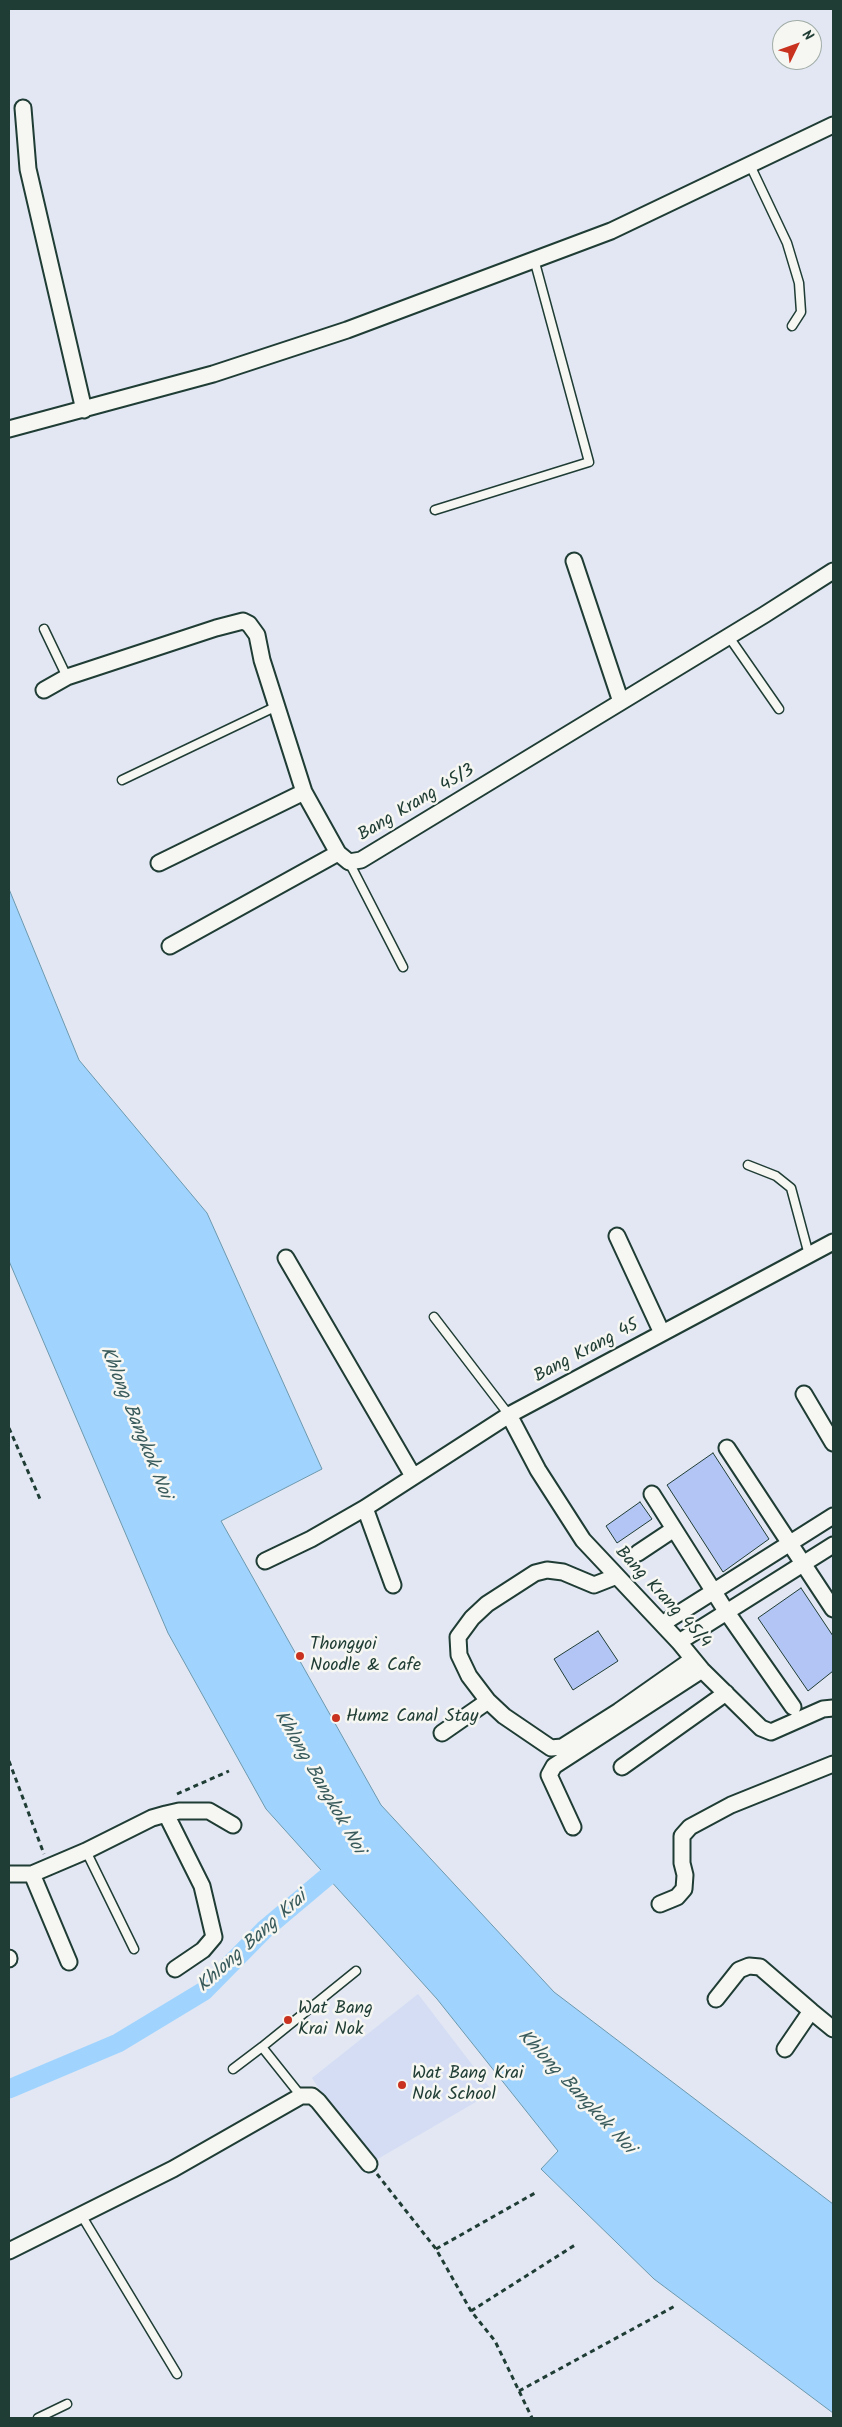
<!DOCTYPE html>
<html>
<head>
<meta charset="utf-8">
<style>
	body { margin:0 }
	#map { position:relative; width:842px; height:2427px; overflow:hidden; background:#e2e7f3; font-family:Kalam,sans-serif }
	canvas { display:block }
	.frame { position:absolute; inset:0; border:10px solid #1f3d34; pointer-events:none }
	.north { position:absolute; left:772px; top:20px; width:50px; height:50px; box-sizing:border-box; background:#f6f6f2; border:1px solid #a0aca6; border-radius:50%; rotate:48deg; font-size:14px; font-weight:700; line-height:20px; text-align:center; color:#1f3d34 }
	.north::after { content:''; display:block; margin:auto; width:18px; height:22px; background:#c8321e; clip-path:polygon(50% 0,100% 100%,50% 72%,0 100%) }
</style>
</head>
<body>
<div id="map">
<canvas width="842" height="2427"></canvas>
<div class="frame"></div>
<div class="north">N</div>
</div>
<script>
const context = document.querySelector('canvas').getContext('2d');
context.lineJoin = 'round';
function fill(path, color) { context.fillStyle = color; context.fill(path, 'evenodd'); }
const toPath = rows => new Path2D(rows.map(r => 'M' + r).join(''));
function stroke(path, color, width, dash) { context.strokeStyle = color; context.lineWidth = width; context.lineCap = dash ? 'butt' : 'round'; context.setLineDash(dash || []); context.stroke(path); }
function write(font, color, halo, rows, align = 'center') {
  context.font = font + ' Kalam,sans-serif'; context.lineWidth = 5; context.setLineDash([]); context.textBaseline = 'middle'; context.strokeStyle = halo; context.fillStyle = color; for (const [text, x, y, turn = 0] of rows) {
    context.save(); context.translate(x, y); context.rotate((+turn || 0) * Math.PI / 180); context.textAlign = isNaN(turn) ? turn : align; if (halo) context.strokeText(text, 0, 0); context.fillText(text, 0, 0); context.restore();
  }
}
fill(toPath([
	[418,1994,493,2092,369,2164,312,2078]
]), '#d4ddf4');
const water = toPath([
	[9,889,79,1060,207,1213,322,1469,221,1521,381,1805,554,1992,833,2204,833,2413,654,2279,541,2169,558,2151,437,1999,266,1809,168,1633,9,1261,9,889]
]);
fill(water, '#a0d4fe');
stroke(water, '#6c98ad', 1);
stroke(toPath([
	[9,2089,118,2043,204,1991,265,1929,347,1860]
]), '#a0d4fe', 19);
const building = toPath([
	[713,1453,769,1539,723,1572,667,1485,713,1453],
	[640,1502,652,1519,617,1543,606,1526,640,1502],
	[801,1588,833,1636,833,1671,808,1691,758,1618,801,1588],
	[598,1631,618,1661,573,1690,554,1659,598,1631]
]);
fill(building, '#b3c5f5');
stroke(building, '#1f3d34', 1);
const service = toPath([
	[750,165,787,243,799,283,801,312,792,326],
	[435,510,589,462,534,259],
	[44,629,67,677],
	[729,637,779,709],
	[122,780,277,706],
	[349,862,403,967],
	[748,1165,776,1176,791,1188,809,1255],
	[434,1317,509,1415],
	[86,1851,134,1949],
	[233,2069,262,2047],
	[301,2096,262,2047,356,1971],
	[80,2213,177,2374],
	[38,2418,67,2404]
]);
const minor = toPath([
	[23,108,28,169,84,410],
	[9,429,213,374,347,330,611,231,833,125],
	[574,561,621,702],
	[44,690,67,677,216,628,243,621,249,624,257,635,262,660,304,792,338,853,349,862,361,860,764,615,833,571],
	[159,863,304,792],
	[170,946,338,853],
	[617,1236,662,1333],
	[286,1258,413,1476],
	[804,1394,833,1443],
	[509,1415,538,1470,583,1540,679,1642,702,1670,761,1728,771,1732,823,1709,833,1708],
	[727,1448,833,1609],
	[652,1494,726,1611,793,1707],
	[365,1508,393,1585],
	[638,1553,674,1529],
	[265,1561,311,1539,365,1508,509,1415,833,1242],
	[617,1576,594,1585,563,1572,547,1570,535,1573,487,1604,472,1618,458,1637,459,1655,469,1676,488,1701,504,1716,551,1748,562,1747,619,1711,693,1659],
	[662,1624,833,1516],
	[679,1642,833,1545],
	[442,1733,488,1701],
	[622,1767,726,1693],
	[166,1814,179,1811,209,1811,233,1825],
	[573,1827,549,1775,554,1766,702,1670],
	[9,1874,32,1874,86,1851,152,1818,166,1814,202,1886,214,1937,203,1950,175,1969],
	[32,1874,69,1962],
	[660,1904,677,1897,684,1889,685,1875,682,1863,682,1836,690,1827,731,1805,833,1764],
	[9,1958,9,1959],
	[716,1999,739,1970,749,1966,760,1967,811,2011],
	[785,2049,811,2011,833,2029],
	[9,2251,173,2169,301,2096,312,2096,318,2101,369,2164]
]);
stroke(service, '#1f3d34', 11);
stroke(minor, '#1f3d34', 19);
stroke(toPath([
	[9,1428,40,1499],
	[9,1761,44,1854],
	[177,1794,229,1771],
	[377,2174,436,2249,471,2311,495,2341,532,2418],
	[436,2249,535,2193],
	[471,2311,575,2245],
	[519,2391,675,2306]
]), '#1f3d34', 3, [5, 4]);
stroke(service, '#f6f6f2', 8);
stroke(minor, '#f6f6f2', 15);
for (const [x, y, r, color] of [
	[300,1656,5,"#c8321e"],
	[336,1718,5,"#c8321e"],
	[288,2020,5,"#c8321e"],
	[402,2085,5,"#c8321e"]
]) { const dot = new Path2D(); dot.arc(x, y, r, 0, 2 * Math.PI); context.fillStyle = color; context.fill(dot); stroke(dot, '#f6f6f2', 2); }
write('18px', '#1f3d34', '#f6f6f2', [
	["Bang Krang 45/3",417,804,-31],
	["Bang Krang 45",587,1352,-28],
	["Bang Krang 45/4",662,1598,47]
]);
write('18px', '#1f3d34', '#f6f6f2', [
	["Thongyoi",310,1646],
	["Noodle & Cafe",310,1667],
	["Humz Canal Stay",346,1718],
	["Wat Bang",298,2010],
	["Krai Nok",298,2031],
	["Wat Bang Krai",412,2075],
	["Nok School",412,2096]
], 'left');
write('italic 19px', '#395b5c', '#f6f6f2', [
	["Khlong Bangkok Noi",134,1423,68],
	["Khlong Bangkok Noi",318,1783,60],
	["Khlong Bang Krai",253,1943,-42],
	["Khlong Bangkok Noi",575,2093,47]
]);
</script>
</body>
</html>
